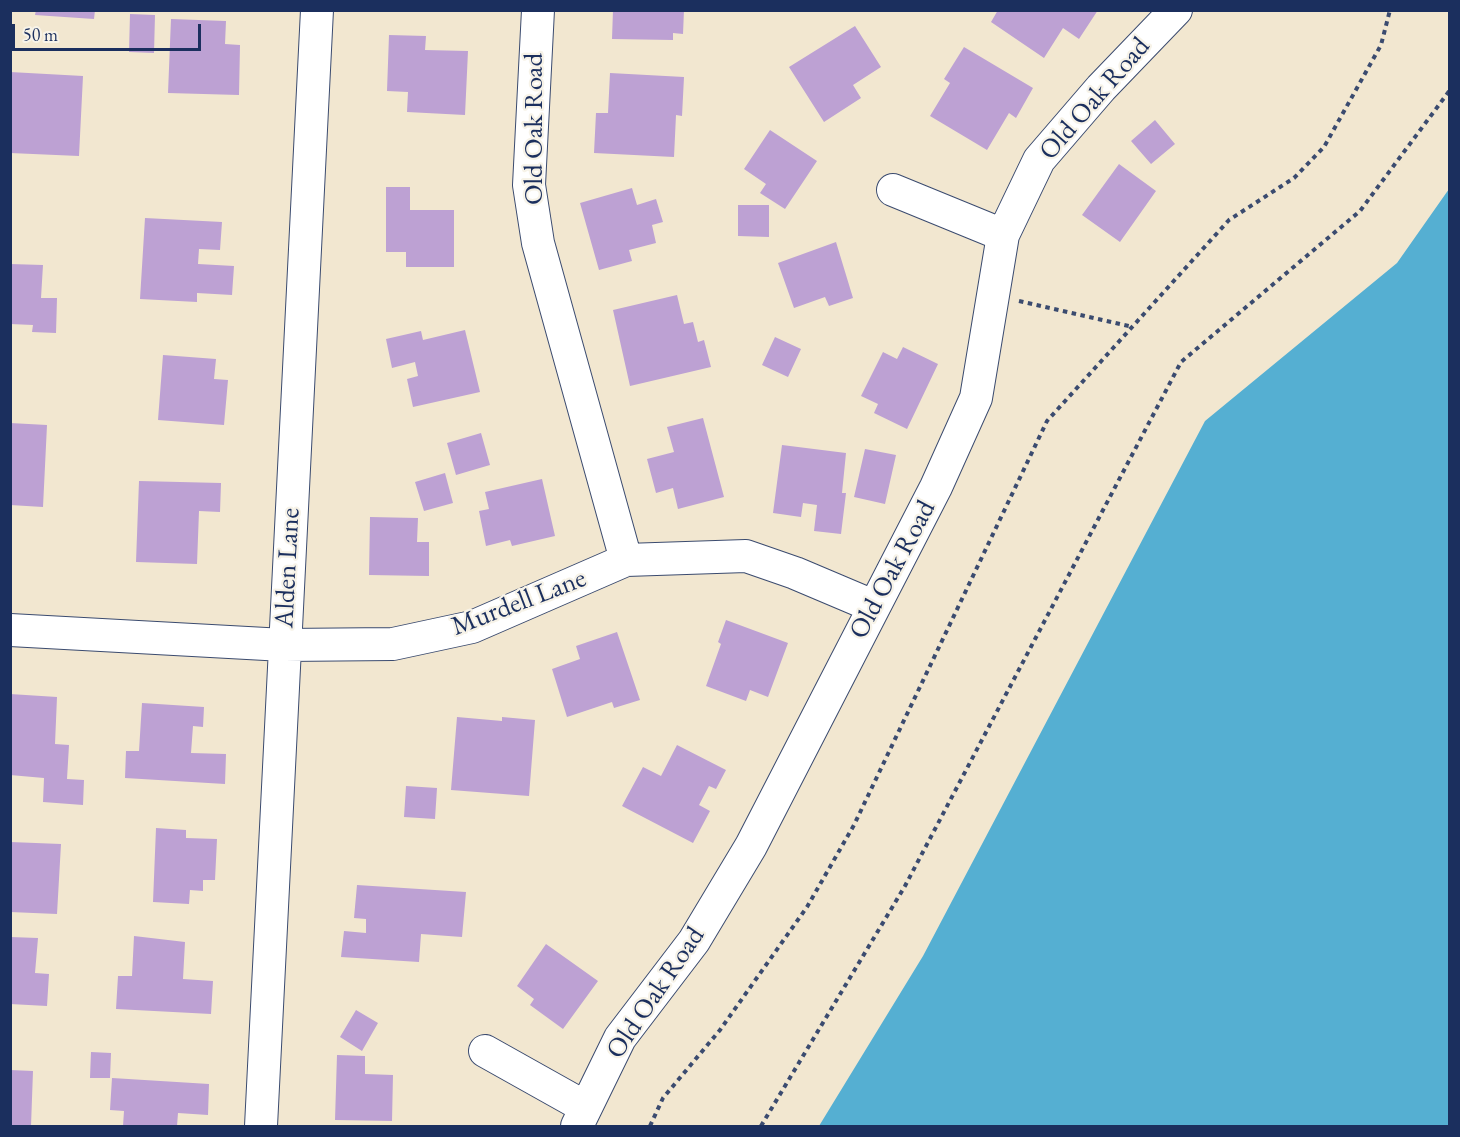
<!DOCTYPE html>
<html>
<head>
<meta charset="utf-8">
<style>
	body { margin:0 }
	#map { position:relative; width:1460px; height:1137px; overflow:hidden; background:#f2e7d0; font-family:"EB Garamond",serif }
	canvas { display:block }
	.frame { position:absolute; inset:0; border:12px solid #1b2f5e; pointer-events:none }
	.scale { position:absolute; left:12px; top:24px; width:189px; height:27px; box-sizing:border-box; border:3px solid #1b2f5e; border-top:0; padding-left:8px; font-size:18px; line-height:21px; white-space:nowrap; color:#1b2f5e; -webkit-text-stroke:4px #f7f3e8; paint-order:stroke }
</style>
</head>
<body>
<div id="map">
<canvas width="1460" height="1137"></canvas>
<div class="frame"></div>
<div class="scale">50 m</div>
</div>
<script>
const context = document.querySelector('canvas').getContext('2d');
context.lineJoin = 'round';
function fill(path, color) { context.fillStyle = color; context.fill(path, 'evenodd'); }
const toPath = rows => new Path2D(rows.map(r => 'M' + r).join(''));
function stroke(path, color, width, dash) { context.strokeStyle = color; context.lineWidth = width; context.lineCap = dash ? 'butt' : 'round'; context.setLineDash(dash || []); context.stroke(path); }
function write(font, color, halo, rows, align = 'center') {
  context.font = font + ' "EB Garamond",serif'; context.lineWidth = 4.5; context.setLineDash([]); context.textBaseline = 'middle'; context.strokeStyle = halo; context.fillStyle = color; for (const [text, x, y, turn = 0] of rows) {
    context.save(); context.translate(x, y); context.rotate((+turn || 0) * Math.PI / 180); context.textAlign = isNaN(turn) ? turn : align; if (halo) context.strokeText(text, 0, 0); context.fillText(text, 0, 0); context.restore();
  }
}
fill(toPath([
	[1449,189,1449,1126,819,1126,923,956,1205,421,1397,263]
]), '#55afd2');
fill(toPath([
	[36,10,95,10,94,19,35,15],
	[613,10,684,10,683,34,673,33,673,40,612,39],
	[998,10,1098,10,1079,39,1063,28,1044,58,991,22],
	[130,14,155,15,154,53,129,52],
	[171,19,226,21,225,44,240,45,239,95,168,93],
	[855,26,881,67,853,85,861,98,824,122,789,67],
	[389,35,426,36,425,50,468,51,465,115,407,112,408,92,387,91],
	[964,47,1033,88,1016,118,1009,113,987,150,930,116,950,83,944,79],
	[10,72,83,76,79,156,10,153],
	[610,73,684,77,682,116,676,115,674,157,594,153,596,113,608,113],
	[1155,120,1175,144,1151,164,1131,141],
	[770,130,817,161,785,209,760,193,766,184,744,169],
	[1119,164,1156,191,1120,242,1082,215],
	[386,187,410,187,410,210,454,210,454,267,406,267,406,252,386,252],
	[632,188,637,205,656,199,663,222,652,225,656,243,629,250,632,261,599,270,580,203],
	[738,205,769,205,769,237,738,236],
	[145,218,222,222,220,250,199,249,198,264,234,266,232,295,197,293,197,302,140,299],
	[836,242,853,298,829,306,825,297,794,308,778,263],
	[10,264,43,265,41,298,57,298,56,333,32,332,33,325,10,324],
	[677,295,684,324,693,322,698,342,704,340,711,367,630,386,613,310],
	[465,330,480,392,413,407,407,379,418,376,415,362,392,368,386,339,421,331,423,340],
	[775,337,801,349,788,377,762,365],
	[903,347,938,364,907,429,874,413,878,404,861,396,883,352,897,359],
	[163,355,216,359,214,379,228,380,224,425,158,420],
	[703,418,724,497,678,509,673,488,656,493,647,459,674,452,667,427],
	[10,423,47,425,43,507,10,505],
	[481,433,490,465,456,475,447,443],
	[782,445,846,453,842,493,846,493,841,534,814,531,817,505,803,503,801,517,773,513],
	[865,449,896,455,885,504,854,497],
	[445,473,453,503,424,511,415,482],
	[542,479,555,536,512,546,510,540,486,546,479,511,489,509,485,492],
	[139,481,221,483,220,512,199,511,197,564,136,562],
	[370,517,418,518,417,542,429,542,429,576,369,575],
	[726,620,788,643,768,697,750,690,746,701,706,686,721,644,718,642],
	[617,632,640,700,614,708,612,702,567,717,552,669,580,659,576,646],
	[10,694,57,697,55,744,69,745,67,779,84,780,83,805,43,802,44,778,10,775],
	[142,703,204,707,203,727,193,726,191,753,226,754,225,784,125,778,126,751,139,751],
	[457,717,502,721,502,717,535,720,529,796,451,790],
	[677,745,726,770,716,789,709,786,699,805,710,811,693,843,622,806,643,767,661,776],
	[406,786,437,788,435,819,404,817],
	[156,828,186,830,186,838,217,839,215,880,203,880,203,891,190,890,189,904,153,902],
	[10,842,61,844,57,914,10,912],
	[357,885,466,892,462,937,421,934,419,962,341,957,344,931,366,933,366,919,354,918],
	[134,936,185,942,183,979,213,981,211,1014,116,1009,118,976,132,976],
	[10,937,38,938,35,973,49,974,47,1006,10,1004],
	[546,944,598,981,563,1029,530,1005,534,999,517,986],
	[356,1010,378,1023,362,1051,340,1037],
	[91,1052,111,1053,110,1078,90,1078],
	[337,1055,365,1056,365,1074,393,1075,392,1121,335,1120],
	[10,1070,33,1071,31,1126,10,1126],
	[112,1078,209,1084,208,1115,178,1113,177,1126,123,1126,124,1111,110,1110]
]), '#bda1d3');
const minor = toPath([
	[538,10,529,185,538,243,626,560],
	[893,190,1003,235],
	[10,630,284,645,393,644,472,627,626,560,746,556,795,573,873,606],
	[485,1051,585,1107],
	[261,1126,317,10],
	[577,1126,620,1038,694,941,751,846,936,487,976,398,1003,235,1039,160,1101,88,1176,10]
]);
stroke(minor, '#3b4b6f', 34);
stroke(toPath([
	[1019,301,1133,327],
	[650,1126,663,1098,720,1030,807,907,854,825,1047,421,1229,220,1294,178,1324,147,1381,45,1390,10],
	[761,1126,905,886,1181,362,1360,211,1450,90]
]), '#3b4b6f', 4, [4.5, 4.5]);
stroke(minor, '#fff', 32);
write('27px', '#1b2f5e', '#f7f3e8', [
	["Old Oak Road",1095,99,-49],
	["Old Oak Road",535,129,-90],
	["Alden Lane",288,568,-87],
	["Old Oak Road",893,570,-62],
	["Murdell Lane",519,603,-21],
	["Old Oak Road",656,993,-56]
]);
</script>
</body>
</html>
